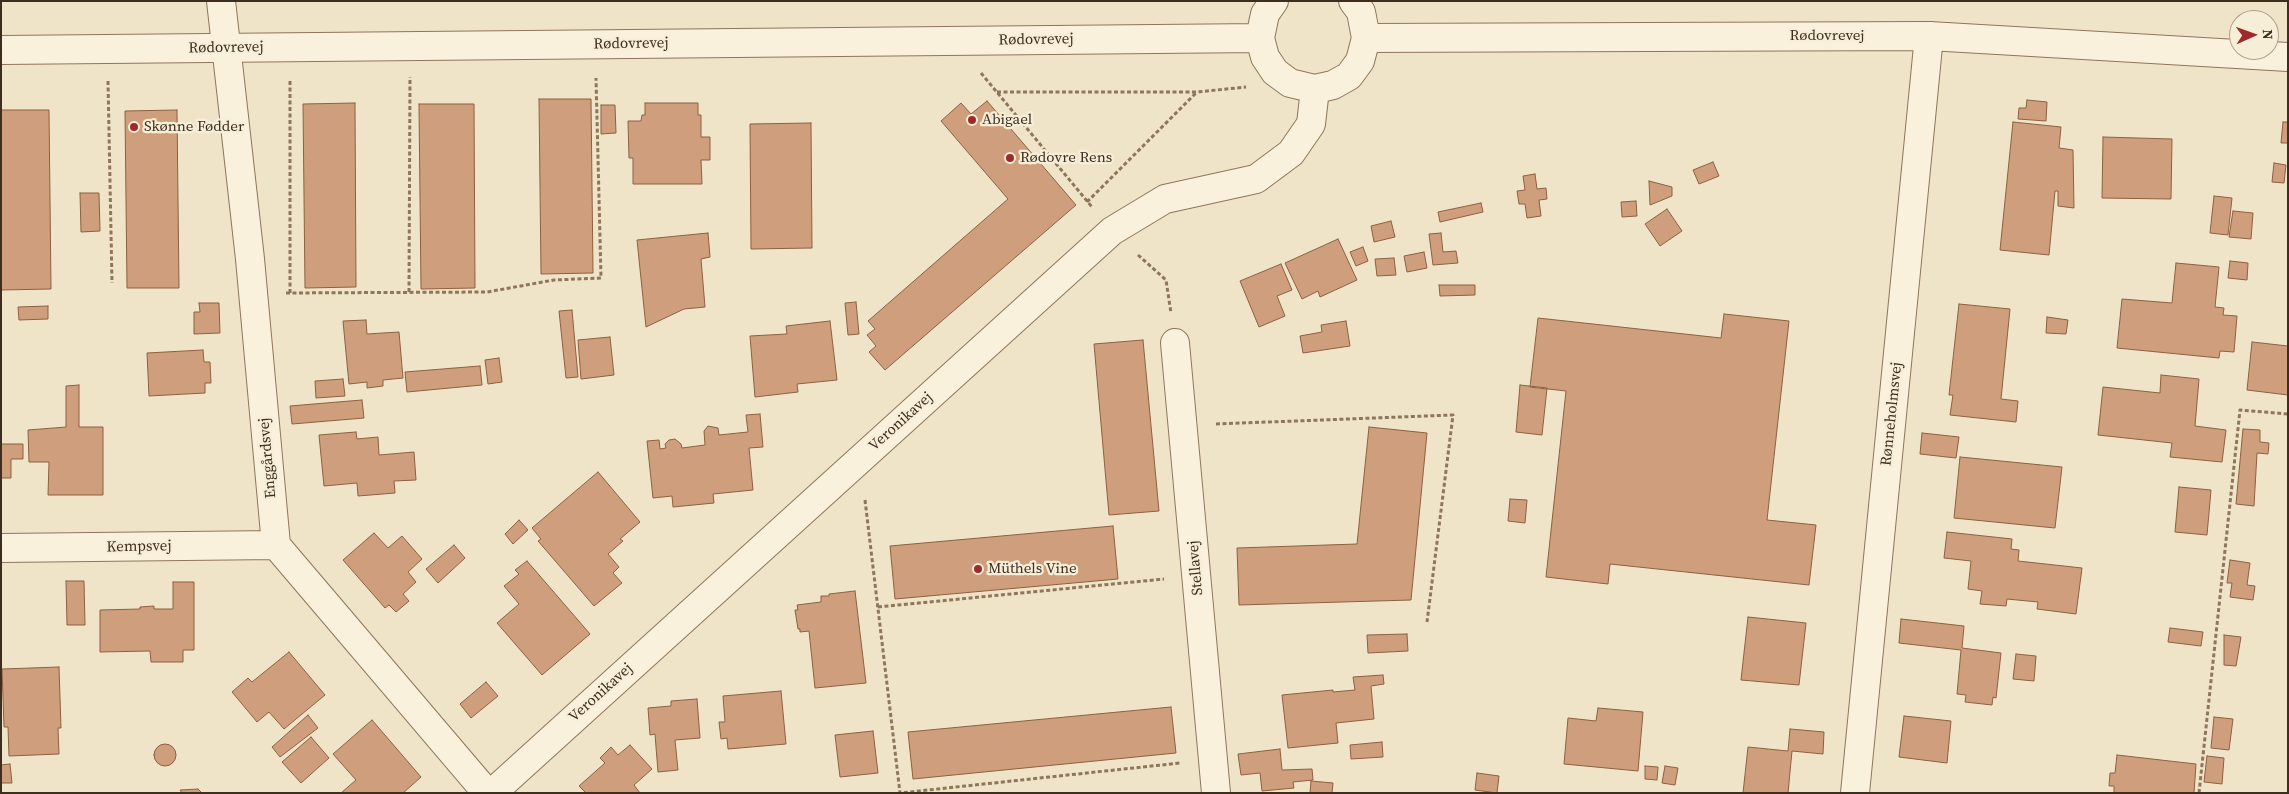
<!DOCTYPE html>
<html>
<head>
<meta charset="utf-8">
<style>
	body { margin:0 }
	#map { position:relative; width:2289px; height:794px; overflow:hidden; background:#f0e4c8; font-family:"Source Serif 4",serif }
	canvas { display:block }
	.frame { position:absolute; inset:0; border:2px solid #3d2e20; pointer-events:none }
	.north { position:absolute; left:2229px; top:10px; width:50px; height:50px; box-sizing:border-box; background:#f7eed8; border:1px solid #ada18e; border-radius:50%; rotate:88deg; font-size:14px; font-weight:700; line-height:20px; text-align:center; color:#3d2e20 }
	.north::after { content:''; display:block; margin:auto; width:18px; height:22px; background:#9e2a2b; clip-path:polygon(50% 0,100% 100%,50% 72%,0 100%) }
</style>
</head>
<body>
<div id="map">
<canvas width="2289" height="794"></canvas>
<div class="frame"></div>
<div class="north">N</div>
</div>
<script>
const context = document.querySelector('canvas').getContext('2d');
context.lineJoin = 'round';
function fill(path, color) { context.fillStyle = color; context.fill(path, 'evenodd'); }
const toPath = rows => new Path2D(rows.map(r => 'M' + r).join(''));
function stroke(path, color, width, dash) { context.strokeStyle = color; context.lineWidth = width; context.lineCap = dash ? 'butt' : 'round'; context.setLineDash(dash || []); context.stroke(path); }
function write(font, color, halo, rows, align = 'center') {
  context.font = font + ' "Source Serif 4",serif'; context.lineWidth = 4.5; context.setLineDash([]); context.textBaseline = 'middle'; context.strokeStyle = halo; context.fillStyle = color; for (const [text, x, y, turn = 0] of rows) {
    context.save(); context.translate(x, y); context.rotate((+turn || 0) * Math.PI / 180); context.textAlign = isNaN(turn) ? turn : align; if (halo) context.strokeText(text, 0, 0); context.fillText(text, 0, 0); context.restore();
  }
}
const building = toPath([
	[539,99,591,99,593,273,541,274,539,99],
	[2027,100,2047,102,2046,121,2018,119,2019,108,2026,108,2027,100],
	[987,101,1076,205,885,370,869,352,876,346,867,335,875,329,868,321,1008,199,941,121,961,103,971,114,987,101],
	[355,103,356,287,305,288,303,104,355,103],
	[645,103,698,103,698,115,701,115,701,137,710,137,710,160,701,160,702,184,633,184,633,158,629,158,628,121,641,121,642,115,645,115,645,103],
	[419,104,474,104,475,288,421,289,419,104],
	[601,105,615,105,616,133,601,134,601,105],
	[1,110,49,110,51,289,1,290,1,110],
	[177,110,179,288,127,288,125,111,177,110],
	[2013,122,2061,127,2059,148,2073,150,2074,208,2058,206,2058,191,2055,191,2049,255,2000,250,2013,122],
	[2283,122,2288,122,2288,143,2281,143,2283,122],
	[811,123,812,248,751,249,750,124,811,123],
	[2103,137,2172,139,2171,199,2102,198,2103,137],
	[1713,162,1719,176,1699,184,1693,170,1713,162],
	[2274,163,2286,165,2284,183,2272,182,2274,163],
	[1535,174,1537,189,1546,188,1547,199,1539,200,1541,216,1527,218,1525,204,1519,204,1517,191,1525,190,1523,176,1535,174],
	[1649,181,1672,187,1672,196,1650,205,1649,181],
	[80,193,99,193,100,231,81,232,80,193],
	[2214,196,2232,198,2228,235,2210,233,2214,196],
	[1636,201,1637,216,1622,217,1621,202,1636,201],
	[1481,203,1483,212,1440,222,1438,212,1481,203],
	[1667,209,1682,231,1660,246,1645,224,1667,209],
	[2233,211,2253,213,2251,239,2229,237,2233,211],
	[1391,221,1395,237,1374,242,1371,226,1391,221],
	[708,233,710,257,701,259,705,307,684,309,646,327,637,240,708,233],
	[1441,233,1443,252,1456,251,1458,263,1433,265,1429,234,1441,233],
	[1338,239,1357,280,1320,297,1318,291,1302,299,1285,263,1338,239],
	[1363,247,1368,261,1356,266,1350,252,1363,247],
	[1424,252,1427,268,1407,272,1404,256,1424,252],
	[1394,258,1396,275,1377,276,1375,259,1394,258],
	[2230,261,2248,263,2247,280,2228,278,2230,261],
	[2176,263,2219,267,2215,307,2224,308,2223,315,2237,316,2234,352,2220,351,2219,358,2117,348,2122,299,2172,303,2176,263],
	[1281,264,1292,290,1277,296,1285,316,1259,327,1240,281,1281,264],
	[1439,285,1475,285,1475,295,1440,296,1439,285],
	[856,302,859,334,848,335,845,303,856,302],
	[199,303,219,303,220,333,194,334,194,312,200,312,199,303],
	[1959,304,2010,309,2001,399,2018,401,2016,422,1950,415,1953,395,1949,395,1959,304],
	[48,306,48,319,19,320,18,307,48,306],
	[572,310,578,377,566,378,559,311,572,310],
	[1724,314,1789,321,1767,520,1816,525,1809,585,1610,564,1608,584,1546,577,1566,391,1530,387,1538,318,1721,338,1724,314],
	[2047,317,2068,320,2066,334,2046,333,2047,317],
	[366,320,367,334,399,332,403,378,383,380,383,386,367,388,367,382,349,384,343,321,366,320],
	[830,321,837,380,797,384,798,392,755,397,750,336,787,334,786,326,830,321],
	[1346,321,1350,346,1303,353,1300,336,1322,332,1321,325,1346,321],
	[610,337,614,375,581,379,578,340,610,337],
	[1143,340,1159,511,1109,515,1094,344,1143,340],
	[2252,342,2288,346,2288,395,2247,390,2252,342],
	[203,350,204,362,210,362,211,383,205,383,205,393,149,396,147,353,203,350],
	[499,358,502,382,488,384,485,360,499,358],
	[480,366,482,385,407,392,405,372,480,366],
	[2161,375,2199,379,2195,426,2226,430,2222,462,2170,457,2172,443,2098,435,2103,387,2160,393,2161,375],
	[343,379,345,396,316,398,315,381,343,379],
	[79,385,79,427,103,427,103,495,48,495,49,462,29,462,28,430,66,427,66,386,79,385],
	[1520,385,1547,388,1542,435,1516,432,1520,385],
	[362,400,364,418,292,424,290,406,362,400],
	[760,414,763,447,749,448,753,490,713,494,714,503,673,507,672,496,653,498,647,441,659,440,660,449,666,448,665,444,669,440,675,439,681,444,682,448,705,445,704,431,708,426,718,428,719,435,748,432,746,415,760,414],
	[1369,427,1427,433,1411,600,1239,605,1237,548,1357,544,1369,427],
	[2243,429,2260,430,2260,442,2269,443,2268,454,2257,453,2254,506,2236,504,2243,429],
	[356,432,357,439,378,437,379,455,414,452,416,480,394,481,395,493,358,496,357,483,324,486,319,435,356,432],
	[1922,433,1959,437,1956,458,1920,454,1922,433],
	[1,444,23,444,23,459,11,459,11,478,1,478,1,444],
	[1960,457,2062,467,2055,528,1954,518,1960,457],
	[598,472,640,522,620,539,623,541,608,554,619,567,613,573,622,583,594,606,538,541,541,539,532,528,598,472],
	[2179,487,2211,490,2207,535,2175,532,2179,487],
	[1510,499,1527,500,1525,523,1508,521,1510,499],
	[519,520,528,530,513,544,505,534,519,520],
	[1113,526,1118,579,895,599,890,546,1113,526],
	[1947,532,2012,539,2011,549,2019,550,2018,561,2082,568,2076,614,2037,609,2038,602,2007,599,2006,606,1980,604,1982,591,1968,589,1971,561,1944,558,1947,532],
	[374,533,388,548,402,536,422,559,408,572,416,582,403,594,409,601,396,612,389,605,385,608,343,560,374,533],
	[454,545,465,558,438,583,426,569,454,545],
	[2230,560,2250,563,2247,585,2255,586,2253,600,2230,597,2232,583,2227,583,2230,560],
	[527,561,590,634,542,675,497,623,519,604,504,586,519,574,515,570,527,561],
	[66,581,84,581,85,625,67,625,66,581],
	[173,582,194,582,194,650,183,650,183,662,151,662,150,651,100,652,100,610,140,609,140,607,154,606,154,609,173,609,173,582],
	[855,591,866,683,815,688,809,631,800,632,800,629,798,629,795,610,798,610,797,605,821,602,821,596,829,596,829,594,855,591],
	[1748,617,1806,623,1799,685,1741,680,1748,617],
	[1901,619,1964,626,1962,648,2001,653,1996,698,1993,697,1992,705,1965,702,1966,695,1957,694,1961,650,1899,643,1901,619],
	[2170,628,2203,632,2201,646,2168,642,2170,628],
	[1407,634,1408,651,1368,653,1367,635,1407,634],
	[2224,635,2241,637,2236,666,2224,665,2224,635],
	[289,652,325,695,284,729,269,712,257,722,232,692,248,678,252,682,289,652],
	[2016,654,2036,656,2034,681,2013,679,2016,654],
	[59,667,61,728,58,728,59,754,9,756,8,727,4,727,2,669,59,667],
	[1383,675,1384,684,1371,686,1374,719,1336,723,1338,743,1288,748,1282,695,1333,690,1333,692,1355,690,1353,677,1383,675],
	[486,682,498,696,471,718,460,704,486,682],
	[781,691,786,744,728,749,727,738,721,739,719,722,725,722,723,696,781,691],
	[697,699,700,738,675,740,678,770,658,772,655,734,650,735,648,708,671,706,671,701,697,699],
	[1171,707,1176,753,913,779,908,732,1171,707],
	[1598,708,1643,712,1638,771,1564,764,1568,718,1596,721,1598,708],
	[308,715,318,728,280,757,272,747,308,715],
	[1904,716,1951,721,1947,763,1899,757,1904,716],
	[2214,717,2233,719,2229,750,2211,748,2214,717],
	[372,720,421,777,403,793,341,793,356,780,333,754,372,720],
	[1790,729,1824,732,1823,754,1792,751,1788,793,1743,793,1748,747,1788,751,1790,729],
	[873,731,878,773,840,777,835,735,873,731],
	[311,737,329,758,301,783,282,762,311,737],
	[1382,742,1383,757,1351,759,1350,745,1382,742],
	'154 755a11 11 0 1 1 22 0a11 11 0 1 1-22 0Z',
	[630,745,652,769,634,785,640,793,586,793,579,786,605,763,600,758,611,747,618,755,630,745],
	[1280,749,1282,770,1312,769,1313,780,1293,782,1294,788,1262,791,1260,773,1241,775,1238,754,1280,749],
	[2117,755,2196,764,2194,793,2114,793,2114,786,2109,786,2110,773,2115,773,2117,755],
	[2207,756,2224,758,2222,784,2204,782,2207,756],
	[10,764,12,783,1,783,1,765,10,764],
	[1645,766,1658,767,1657,780,1645,779,1645,766],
	[1665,766,1678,768,1675,785,1662,783,1665,766],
	[1477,773,1499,776,1497,793,1475,790,1477,773],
	[1311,781,1333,783,1332,793,1310,793,1311,781],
	[198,789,202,793,182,793,180,790,198,789]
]);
fill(building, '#cf9f7d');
stroke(building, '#8d5f41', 1);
const minor = toPath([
	[221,1,250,259,276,545,487,793],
	[1175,343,1216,793],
	[1,548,276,545],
	[1855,793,1929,36]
]);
const tertiary = toPath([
	[1274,1,1265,14,1260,38,1265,57,1275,72,1290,83,1315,89,1333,85,1349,76,1360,61,1366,38,1361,12,1353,1],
	[1366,38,1929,36,2288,57],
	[1,50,1260,38],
	[492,793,1112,231,1165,199,1256,179,1291,153,1311,124,1315,89]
]);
stroke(minor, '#8d765c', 30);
stroke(tertiary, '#8d765c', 30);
stroke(toPath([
	[981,73,1092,207],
	[108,81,112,283],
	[997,92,1197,92,1246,87],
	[1087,202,1196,93],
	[1138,255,1166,280,1171,313],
	[409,292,410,77],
	[286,293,487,292,554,280,601,278,596,78],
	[290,293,290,81],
	[1216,424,1453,415,1427,622],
	[865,500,900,793,1180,763],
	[878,607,1164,579],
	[2199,793,2240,410,2288,414]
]), '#8d765c', 3, [4, 2.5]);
stroke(minor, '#faf1dc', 28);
stroke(tertiary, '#faf1dc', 28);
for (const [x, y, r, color] of [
	[972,120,5,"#9e2a2b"],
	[134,127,5,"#9e2a2b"],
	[1010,158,5,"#9e2a2b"],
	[978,569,5,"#9e2a2b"]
]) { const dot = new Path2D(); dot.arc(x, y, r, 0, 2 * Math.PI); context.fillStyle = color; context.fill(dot); stroke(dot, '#f7eed8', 2); }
write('15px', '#3d2e20', '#f7eed8', [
	["Rødovrevej",1827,36],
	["Rødovrevej",1036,40,-1],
	["Rødovrevej",631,44,-1],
	["Rødovrevej",226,48,-1],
	["Rønneholmsvej",1892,414,-84],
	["Veronikavej",901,422,-42],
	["Enggårdsvej",268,458,-95],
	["Kempsvej",139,547,-1],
	["Stellavej",1196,568,-95],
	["Veronikavej",601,693,-42]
]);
write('15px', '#3d2e20', '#f7eed8', [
	["Abigael",982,120],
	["Skønne Fødder",144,127],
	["Rødovre Rens",1020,158],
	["Müthels Vine",988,569]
], 'left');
</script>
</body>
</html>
